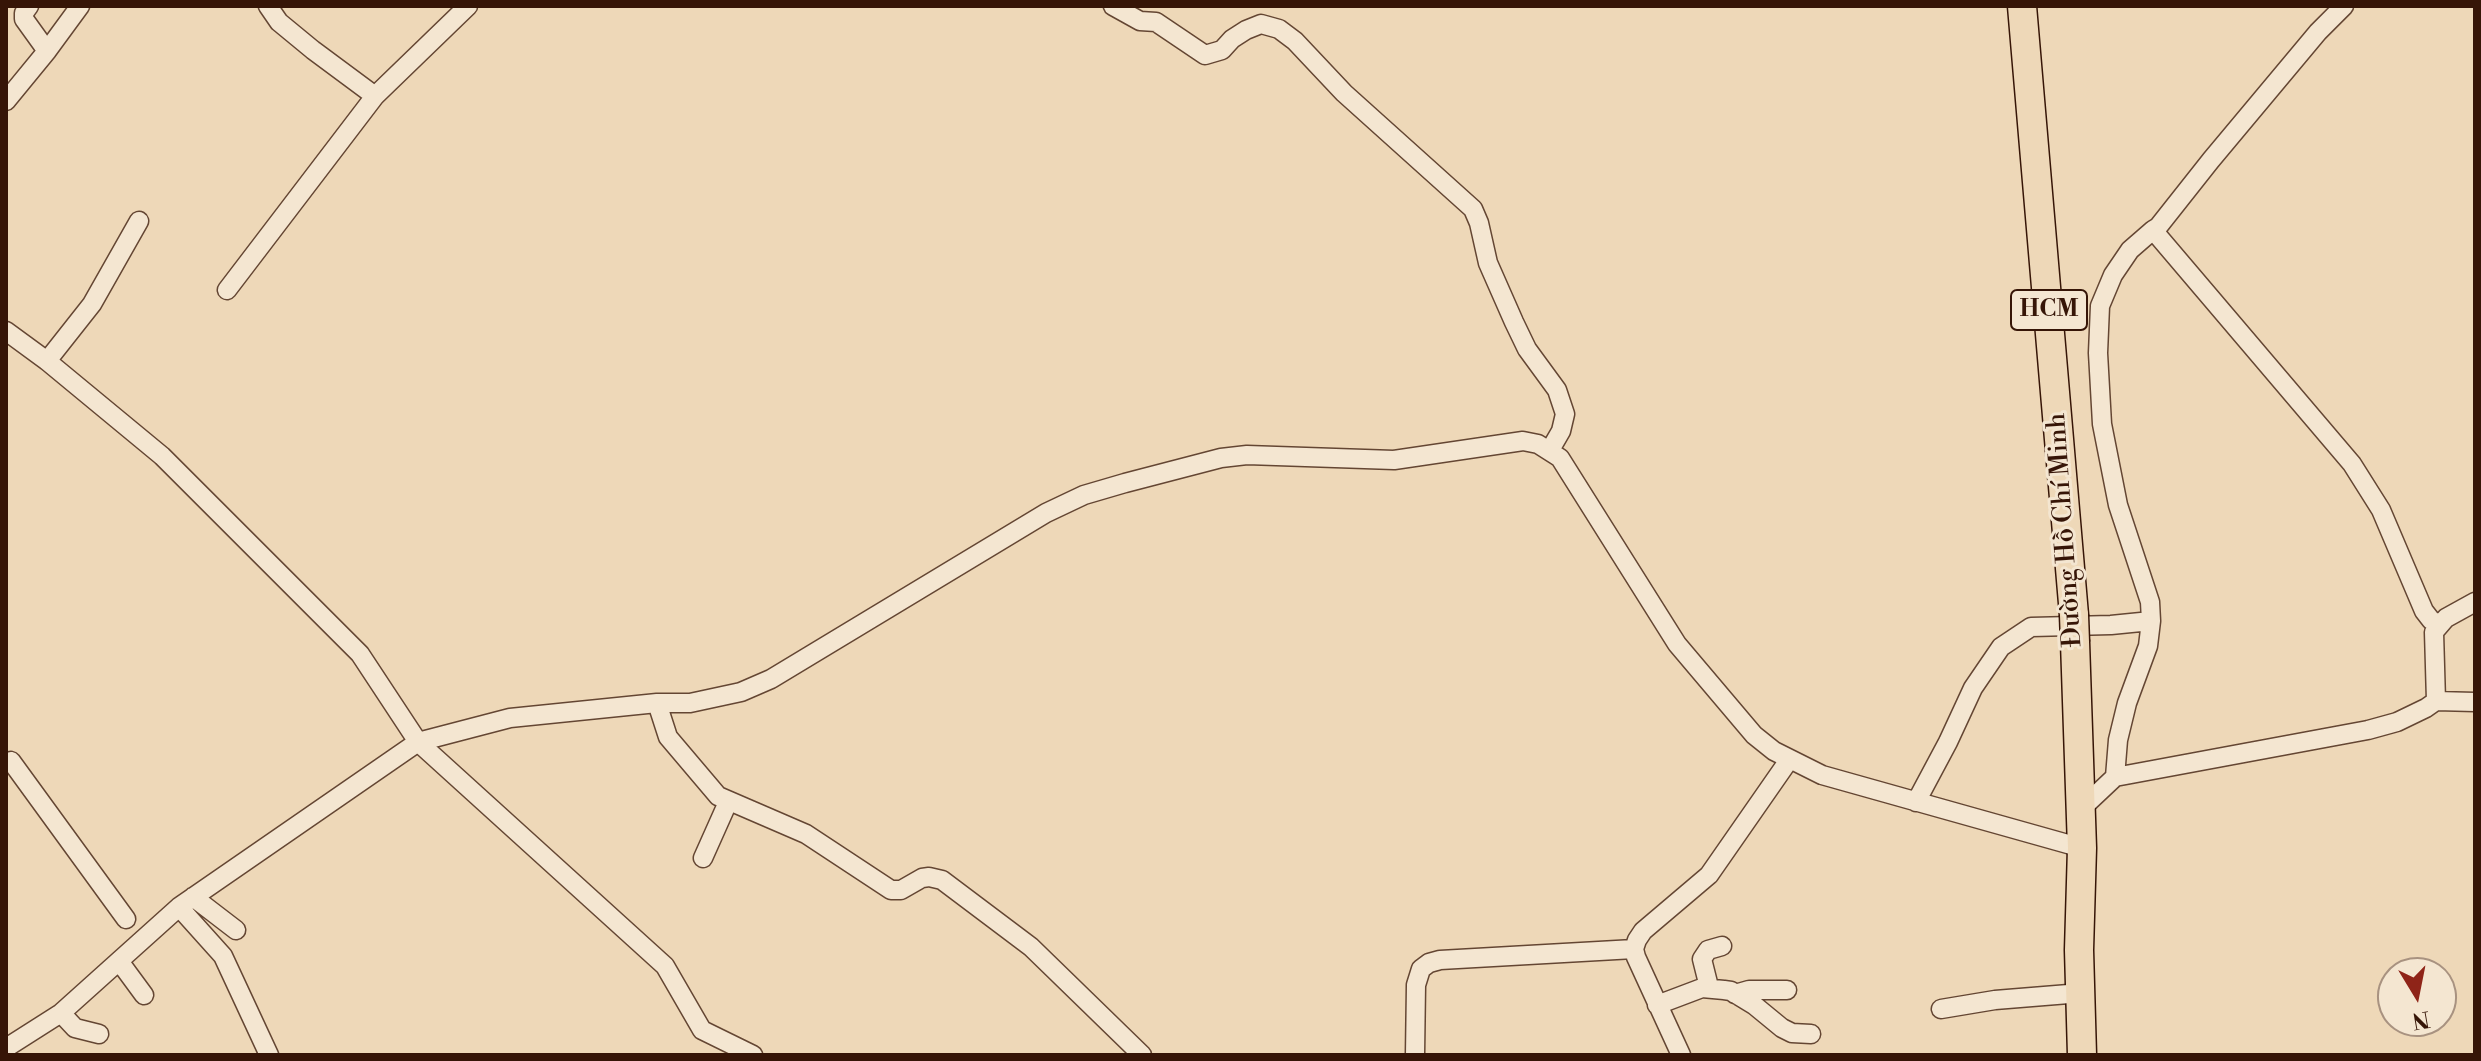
<!DOCTYPE html>
<html>
<head>
<meta charset="utf-8">
<style>
	body { margin:0 }
	#map { position:relative; width:2481px; height:1061px; overflow:hidden; background:#eed8b8; font-family:"Libre Bodoni",serif }
	canvas { display:block }
	.frame { position:absolute; inset:0; border:8px solid #361507; pointer-events:none }
	.north { position:absolute; left:2377px; top:957px; width:80px; height:80px; box-sizing:border-box; background:#f4e6d1; border:2px solid #a89280; border-radius:50%; rotate:170deg; font-size:22px; font-weight:700; line-height:32px; text-align:center; color:#361507 }
	.north::after { content:''; display:block; margin:auto; width:28px; height:36px; background:#8f2418; clip-path:polygon(50% 0,100% 100%,50% 72%,0 100%) }
</style>
</head>
<body>
<div id="map">
<canvas width="2481" height="1061"></canvas>
<div class="frame"></div>
<div class="north">N</div>
</div>
<script>
const context = document.querySelector('canvas').getContext('2d');
context.lineJoin = 'round';
const toPath = rows => new Path2D(rows.map(r => 'M' + r).join(''));
function stroke(path, color, width, dash) { context.strokeStyle = color; context.lineWidth = width; context.lineCap = dash ? 'butt' : 'round'; context.setLineDash(dash || []); context.stroke(path); }
function write(font, color, halo, rows, align = 'center') {
  context.font = font + ' "Libre Bodoni",serif'; context.lineWidth = 6; context.setLineDash([]); context.textBaseline = 'middle'; context.strokeStyle = halo; context.fillStyle = color; for (const [text, x, y, turn = 0] of rows) {
    context.save(); context.translate(x, y); context.rotate((+turn || 0) * Math.PI / 180); context.textAlign = isNaN(turn) ? turn : align; if (halo) context.strokeText(text, 0, 0); context.fillText(text, 0, 0); context.restore();
  }
}
const minor = toPath([
	[29,6,24,13,24,19,47,51],
	[268,6,279,22,313,50,375,96],
	[1113,6,1140,21,1156,22,1205,55,1222,50,1232,39,1246,30,1261,24,1279,29,1295,41,1344,93,1473,209,1479,223,1488,263,1514,322,1527,349,1557,390,1565,414,1561,431,1550,450],
	[2344,6,2318,32,2211,160,2158,227,2153,230,2352,464,2381,510,2424,611,2431,620,2439,624],
	[6,101,47,51,80,6],
	[227,290,375,96,468,6],
	[6,331,47,361,162,456,360,654,418,742,179,907,61,1013,6,1048],
	[47,361,92,304,139,221],
	[2436,701,2475,702],
	[657,703,668,737,718,796,806,834,891,890,901,890,922,878,929,877,942,880,1031,947,1142,1055],
	[418,742,510,718,657,703,690,703,741,692,771,679,1046,513,1084,495,1125,483,1221,458,1247,455,1394,460,1523,441,1538,444,1560,458,1677,644,1754,735,1774,751,1822,775,2082,848],
	[418,742,665,966,702,1030,753,1055],
	[11,761,126,919],
	[2115,777,2118,740,2127,703,2148,646,2151,621,2150,602,2118,505,2102,424,2098,353,2100,306,2113,275,2130,250,2153,230],
	[1916,802,1948,742,1973,688,2001,647,2031,627,2111,625,2151,621],
	[2081,809,2115,777,2368,730,2397,722,2426,708,2436,701,2434,632,2446,618,2475,602],
	[703,858,728,802],
	[193,897,236,930],
	[179,907,223,956,269,1055],
	[119,961,144,995],
	[1709,987,1702,959,1708,950,1722,946],
	[1735,994,1749,990,1787,990],
	[1657,1005,1702,988,1724,990,1731,991,1754,1005,1782,1028,1792,1033,1811,1034],
	[1941,1009,1995,1000,2081,993],
	[61,1013,75,1028,99,1034],
	[1415,1055,1416,985,1421,969,1429,963,1440,960,1634,949],
	[1681,1055,1636,957,1634,949,1637,940,1643,931,1709,875,1789,760]
]);
const highway = toPath([
	[2022,6,2074,615],
	[2075,642,2082,848,2079,950,2082,1055]
]);
stroke(minor, '#644633', 21);
stroke(highway, '#361507', 31);
stroke(minor, '#f4e6d1', 18);
stroke(highway, '#eed8b8', 28);
const highwayBridge = toPath([
	[2074,615,2075,642]
]);
stroke(highwayBridge, '#361507', 31, []);
stroke(highwayBridge, '#eed8b8', 28);
for (const [x, y, w] of [
	[2049,310,76]
]) { const box = new Path2D(); box.roundRect(x - w / 2, y - 20, w, 40, 6); context.fillStyle = '#f4e6d1'; context.fill(box); stroke(box, '#361507', 2); }
write('bold 24px', '#361507', null, [
	["HCM",2049,310]
]);
write('26px', '#361507', '#f4e6d1', [
	["Đường Hồ Chí Minh",2066,530,-94]
]);
</script>
</body>
</html>
